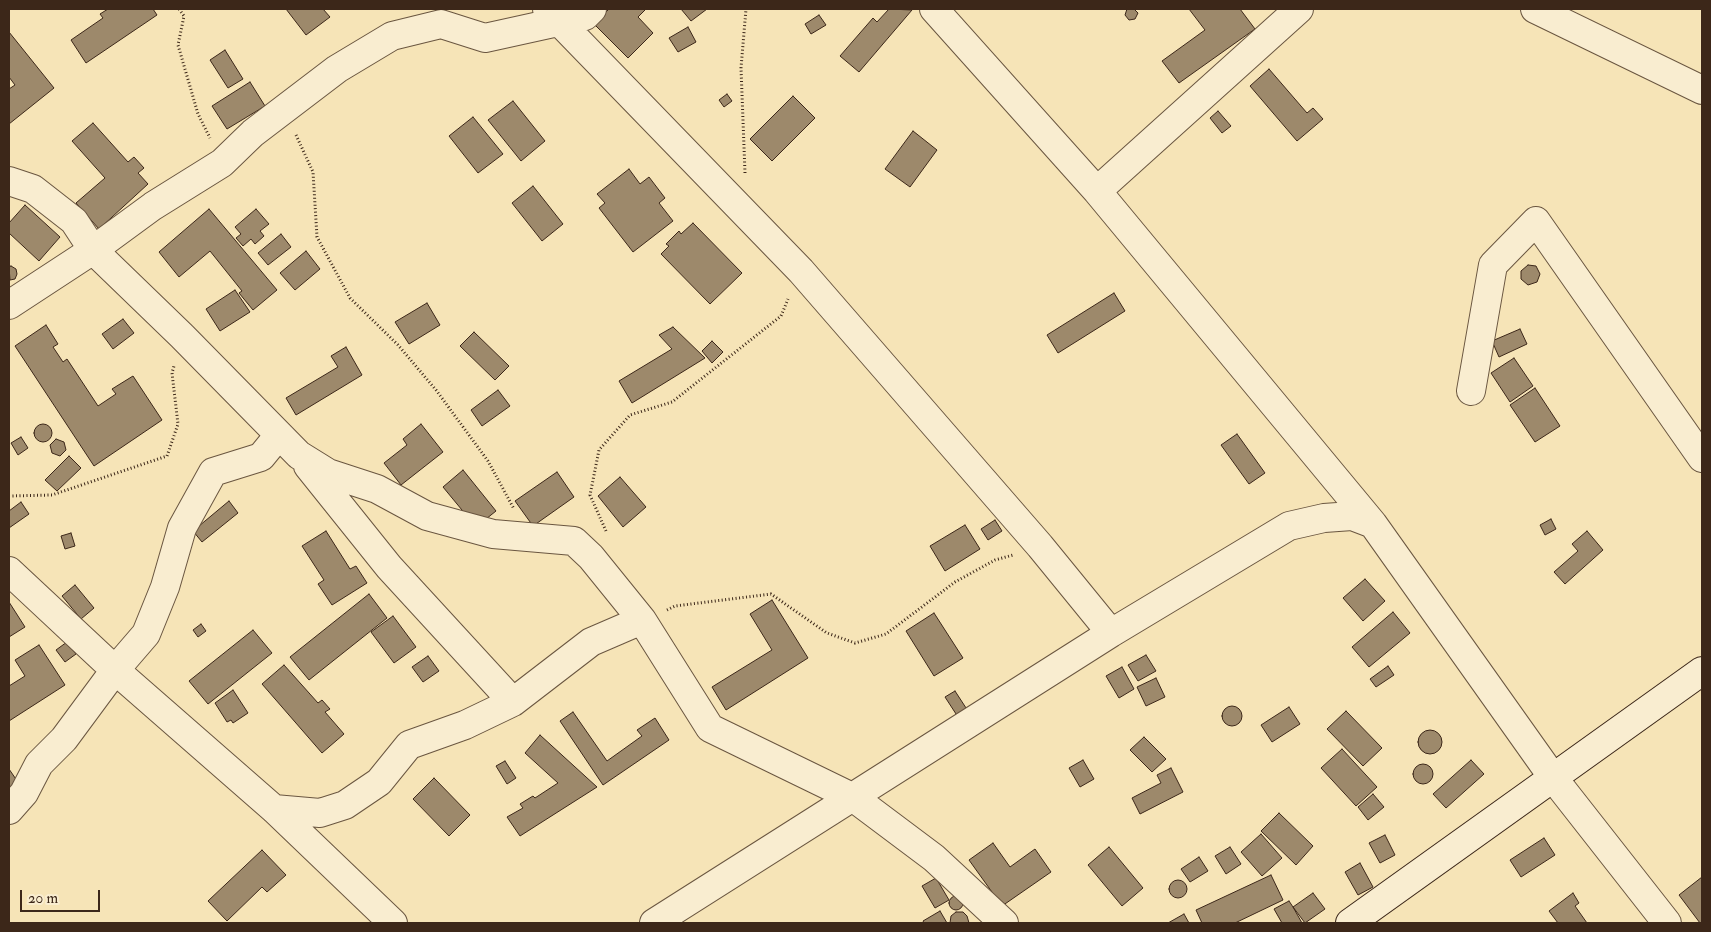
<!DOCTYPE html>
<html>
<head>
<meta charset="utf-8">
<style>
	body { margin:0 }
	#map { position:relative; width:1711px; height:932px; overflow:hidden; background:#f6e4b7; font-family:"IM FELL Double Pica",serif }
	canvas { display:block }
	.frame { position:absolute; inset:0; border:10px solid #3c2719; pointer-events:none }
	.scale { position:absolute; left:20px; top:890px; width:80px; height:22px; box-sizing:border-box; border:2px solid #3c2719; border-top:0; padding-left:6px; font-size:15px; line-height:18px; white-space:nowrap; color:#3c2719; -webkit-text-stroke:4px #f9edd0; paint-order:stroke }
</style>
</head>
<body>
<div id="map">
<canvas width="1711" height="932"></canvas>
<div class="frame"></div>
<div class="scale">20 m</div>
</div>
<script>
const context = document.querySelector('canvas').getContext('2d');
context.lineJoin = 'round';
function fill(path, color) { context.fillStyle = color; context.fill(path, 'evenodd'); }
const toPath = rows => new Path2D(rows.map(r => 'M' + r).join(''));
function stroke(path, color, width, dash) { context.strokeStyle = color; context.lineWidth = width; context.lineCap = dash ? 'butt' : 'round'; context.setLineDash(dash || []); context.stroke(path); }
const building = toPath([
	[108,9,153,9,157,15,86,63,71,40,103,18,100,14,108,9],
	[286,9,323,9,330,17,306,35,286,9],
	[609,9,646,9,638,17,653,33,628,58,594,24,609,9],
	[681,9,707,9,691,21,681,9],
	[889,9,912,10,859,72,840,56,873,18,877,22,889,9],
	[1127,9,1134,9,1138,13,1135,19,1129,20,1125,15,1127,9],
	[1189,9,1240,9,1255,29,1179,83,1162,61,1205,30,1189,9],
	[819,15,826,25,811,34,805,24,819,15],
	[688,27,696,42,678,52,669,38,688,27],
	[9,32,54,88,9,124,9,89,15,85,9,77,9,32],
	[225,50,243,79,228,88,210,60,225,50],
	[1269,69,1307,113,1313,108,1323,119,1297,141,1250,86,1269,69],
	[250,82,265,106,227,129,212,106,250,82],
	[727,94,732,101,724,107,719,100,727,94],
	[793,96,815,118,772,161,750,139,793,96],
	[513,101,545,141,521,161,488,120,513,101],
	[1218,111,1231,126,1222,133,1210,118,1218,111],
	[473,117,503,154,478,173,449,136,473,117],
	[93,123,128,162,134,157,144,168,138,173,148,184,99,229,76,203,105,178,72,141,93,123],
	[913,131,937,150,910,187,885,169,913,131],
	[629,169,640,184,649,177,665,198,659,203,673,221,633,252,599,208,605,203,597,194,629,169],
	[533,186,563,224,542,241,512,203,533,186],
	[25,205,60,237,39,261,9,233,9,223,25,205],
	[209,209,277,290,253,310,239,293,242,291,210,251,179,277,159,252,209,209],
	[256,209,269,224,260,231,264,236,255,244,251,239,243,246,236,238,241,234,235,227,256,209],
	[693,223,742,273,710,304,661,254,669,246,666,244,679,231,681,234,693,223],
	[281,234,291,247,268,265,258,253,281,234],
	[306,251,320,269,295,290,280,273,306,251],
	[1528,265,1536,266,1540,274,1537,282,1528,285,1521,279,1521,271,1528,265],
	[11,266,16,269,17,274,15,279,10,280,9,267,11,266],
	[235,290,250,312,220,331,206,309,235,290],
	[1114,293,1125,311,1058,353,1047,335,1114,293],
	[427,303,440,325,409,344,395,322,427,303],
	[123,319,134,333,113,349,102,334,123,319],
	[46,325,58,344,53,347,63,362,67,359,98,406,116,394,112,389,133,376,162,420,94,466,15,346,46,325],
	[673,327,705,358,632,403,619,381,672,349,659,335,673,327],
	[1520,329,1527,344,1499,357,1492,341,1520,329],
	[474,332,509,366,495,380,460,346,474,332],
	[712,341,723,352,712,363,702,351,712,341],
	[346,347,362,375,296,415,286,398,338,367,331,356,346,347],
	[1514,358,1533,386,1510,402,1491,373,1514,358],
	[1535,388,1560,426,1535,442,1510,405,1535,388],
	[498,390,510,406,482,426,471,410,498,390],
	[421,424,443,452,401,485,384,463,407,445,403,439,421,424],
	'34 433a9 9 0 1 1 18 0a9 9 0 1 1-18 0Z',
	[1237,434,1265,473,1249,484,1221,445,1237,434],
	[21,437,28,448,18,455,11,443,21,437],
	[56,439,64,442,66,450,60,456,52,453,50,445,56,439],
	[69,456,81,468,57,491,45,480,69,456],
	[463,470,496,511,476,527,443,487,463,470],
	[557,472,574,497,533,526,515,501,557,472],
	[620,477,646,507,623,527,598,496,620,477],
	[229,501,238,513,202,542,193,531,229,501],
	[21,502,29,514,9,528,9,511,21,502],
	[1551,519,1556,529,1545,535,1540,525,1551,519],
	[995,520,1002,531,988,540,981,529,995,520],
	[965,525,980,549,945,571,930,546,965,525],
	[326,531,350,569,356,566,367,583,332,605,318,584,324,580,302,546,326,531],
	[1587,531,1603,550,1565,584,1554,572,1578,551,1572,544,1587,531],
	[71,533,75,546,65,549,61,536,71,533],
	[1365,579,1385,601,1363,621,1343,598,1365,579],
	[75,585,94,608,81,619,62,596,75,585],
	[369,594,387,618,309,680,290,657,369,594],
	[772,600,808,658,726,710,712,687,772,650,750,614,772,600],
	[9,602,25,627,9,637,9,602],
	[1393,612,1410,633,1369,667,1352,647,1393,612],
	[934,613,963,658,934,676,906,631,934,613],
	[393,616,416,647,394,663,371,632,393,616],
	[201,624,206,631,198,637,193,630,201,624],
	[253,630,272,653,208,704,189,681,253,630],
	[67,642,76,654,65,662,56,650,67,642],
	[39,645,65,685,9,721,9,686,25,676,15,660,39,645],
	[1146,655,1156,671,1138,681,1128,665,1146,655],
	[428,656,439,671,423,682,412,667,428,656],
	[284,665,318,703,322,700,330,709,325,712,344,734,322,753,262,684,284,665],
	[1388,666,1394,675,1376,687,1370,679,1388,666],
	[1122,667,1134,689,1119,698,1106,676,1122,667],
	[1156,678,1165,697,1146,706,1137,687,1156,678],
	[233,690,248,713,233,723,231,720,227,722,215,703,233,690],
	[955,691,968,711,958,717,945,697,955,691],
	'1222 716a10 10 0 1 1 20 0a10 10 0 1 1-20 0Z',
	[1289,707,1300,724,1272,742,1261,725,1289,707],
	[1346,711,1382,748,1363,766,1327,729,1346,711],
	[573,712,607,761,642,736,637,730,655,718,669,740,603,785,560,721,573,712],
	'1418 742a12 12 0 1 1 24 0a12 12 0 1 1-24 0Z',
	[540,735,597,787,520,836,507,817,523,808,520,804,533,796,535,798,558,783,525,753,540,735],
	[1144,737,1166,759,1152,772,1130,750,1144,737],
	[1342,749,1377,787,1356,806,1321,768,1342,749],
	[1083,760,1094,779,1080,787,1069,768,1083,760],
	[1471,760,1484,774,1446,808,1433,794,1471,760],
	[505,761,516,778,507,784,496,766,505,761],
	'1413 774a10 10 0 1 1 20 0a10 10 0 1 1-20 0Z',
	[1171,768,1183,792,1140,814,1132,798,1161,783,1157,775,1171,768],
	[9,769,22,788,9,798,9,769],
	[434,778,470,815,449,836,413,799,434,778],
	[1373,794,1384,807,1368,820,1358,807,1373,794],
	[1279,813,1313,846,1296,865,1261,831,1279,813],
	[1261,834,1282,858,1262,876,1241,852,1261,834],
	[1385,835,1395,855,1380,863,1369,843,1385,835],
	[1544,838,1555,855,1521,877,1510,860,1544,838],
	[993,843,1010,867,1035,849,1051,872,1002,906,969,860,993,843],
	[1109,847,1143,888,1122,906,1088,865,1109,847],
	[1230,847,1241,864,1226,874,1215,856,1230,847],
	[262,850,286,875,267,892,262,887,227,921,208,901,262,850],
	[1199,857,1208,871,1190,882,1181,869,1199,857],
	[1360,863,1373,887,1358,895,1345,872,1360,863],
	[1271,875,1283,900,1235,923,1202,923,1196,910,1271,875],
	[1702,877,1702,923,1700,923,1679,895,1702,877],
	[936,878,949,900,935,908,922,886,936,878],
	'1169 889a9 9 0 1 1 18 0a9 9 0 1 1-18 0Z',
	[1313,893,1325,909,1305,923,1293,907,1313,893],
	[1573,893,1579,903,1575,906,1587,923,1558,923,1549,911,1573,893],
	'949 903a7 7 0 1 1 14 0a7 7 0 1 1-14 0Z',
	[1289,901,1293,907,1302,923,1282,923,1274,909,1289,901],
	[940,911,947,923,924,923,923,921,940,911],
	[956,912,963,912,967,916,969,923,950,923,951,916,956,912],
	[1184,914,1189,923,1168,923,1184,914]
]);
fill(building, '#9d896b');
stroke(building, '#3c2719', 1);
const street = toPath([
	[547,9,801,271,1040,546,1111,633],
	[934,9,1097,191,1373,524],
	[1535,9,1702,90],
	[9,181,33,189,74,221,93,250,182,336,299,455,328,473,377,489,427,516,493,534,574,541,591,557,642,620,710,728,854,798,934,858,1004,923],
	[1097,191,1299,9],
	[9,305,93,250,153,206,222,163,253,133,337,69,392,36,441,24,485,38,585,16,592,9],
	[1471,391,1493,265,1536,221,1702,458],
	[308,466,389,567,513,702],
	[9,571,115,670,274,809,393,923],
	[274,809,320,813,345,805,379,782,409,745,465,725,513,702,591,642,642,620],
	[9,810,24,793,39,764,64,739,115,670,146,634,165,587,182,528,213,472,261,457,279,435],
	[654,923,1111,633,1289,526,1324,518,1352,516,1373,524,1554,779,1667,923]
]);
const secondary = toPath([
	[1350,923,1702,671]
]);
stroke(street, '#6a5640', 30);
stroke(secondary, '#3c2719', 30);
stroke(toPath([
	[179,9,184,16,178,45,198,114,210,138],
	[296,135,313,172,317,237,350,298,398,345,436,390,488,461,514,509],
	[745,173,741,68,746,9],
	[9,496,52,495,167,456,178,424,172,373,174,366],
	[606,531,590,495,599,450,630,415,672,402,781,316,788,299],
	[667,610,675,606,771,594,827,633,855,643,886,634,955,582,995,560,1013,555]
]), '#3c2719', 3, [1, 2.5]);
stroke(street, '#f9edd0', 28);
stroke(secondary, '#f9edd0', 28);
</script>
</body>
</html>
